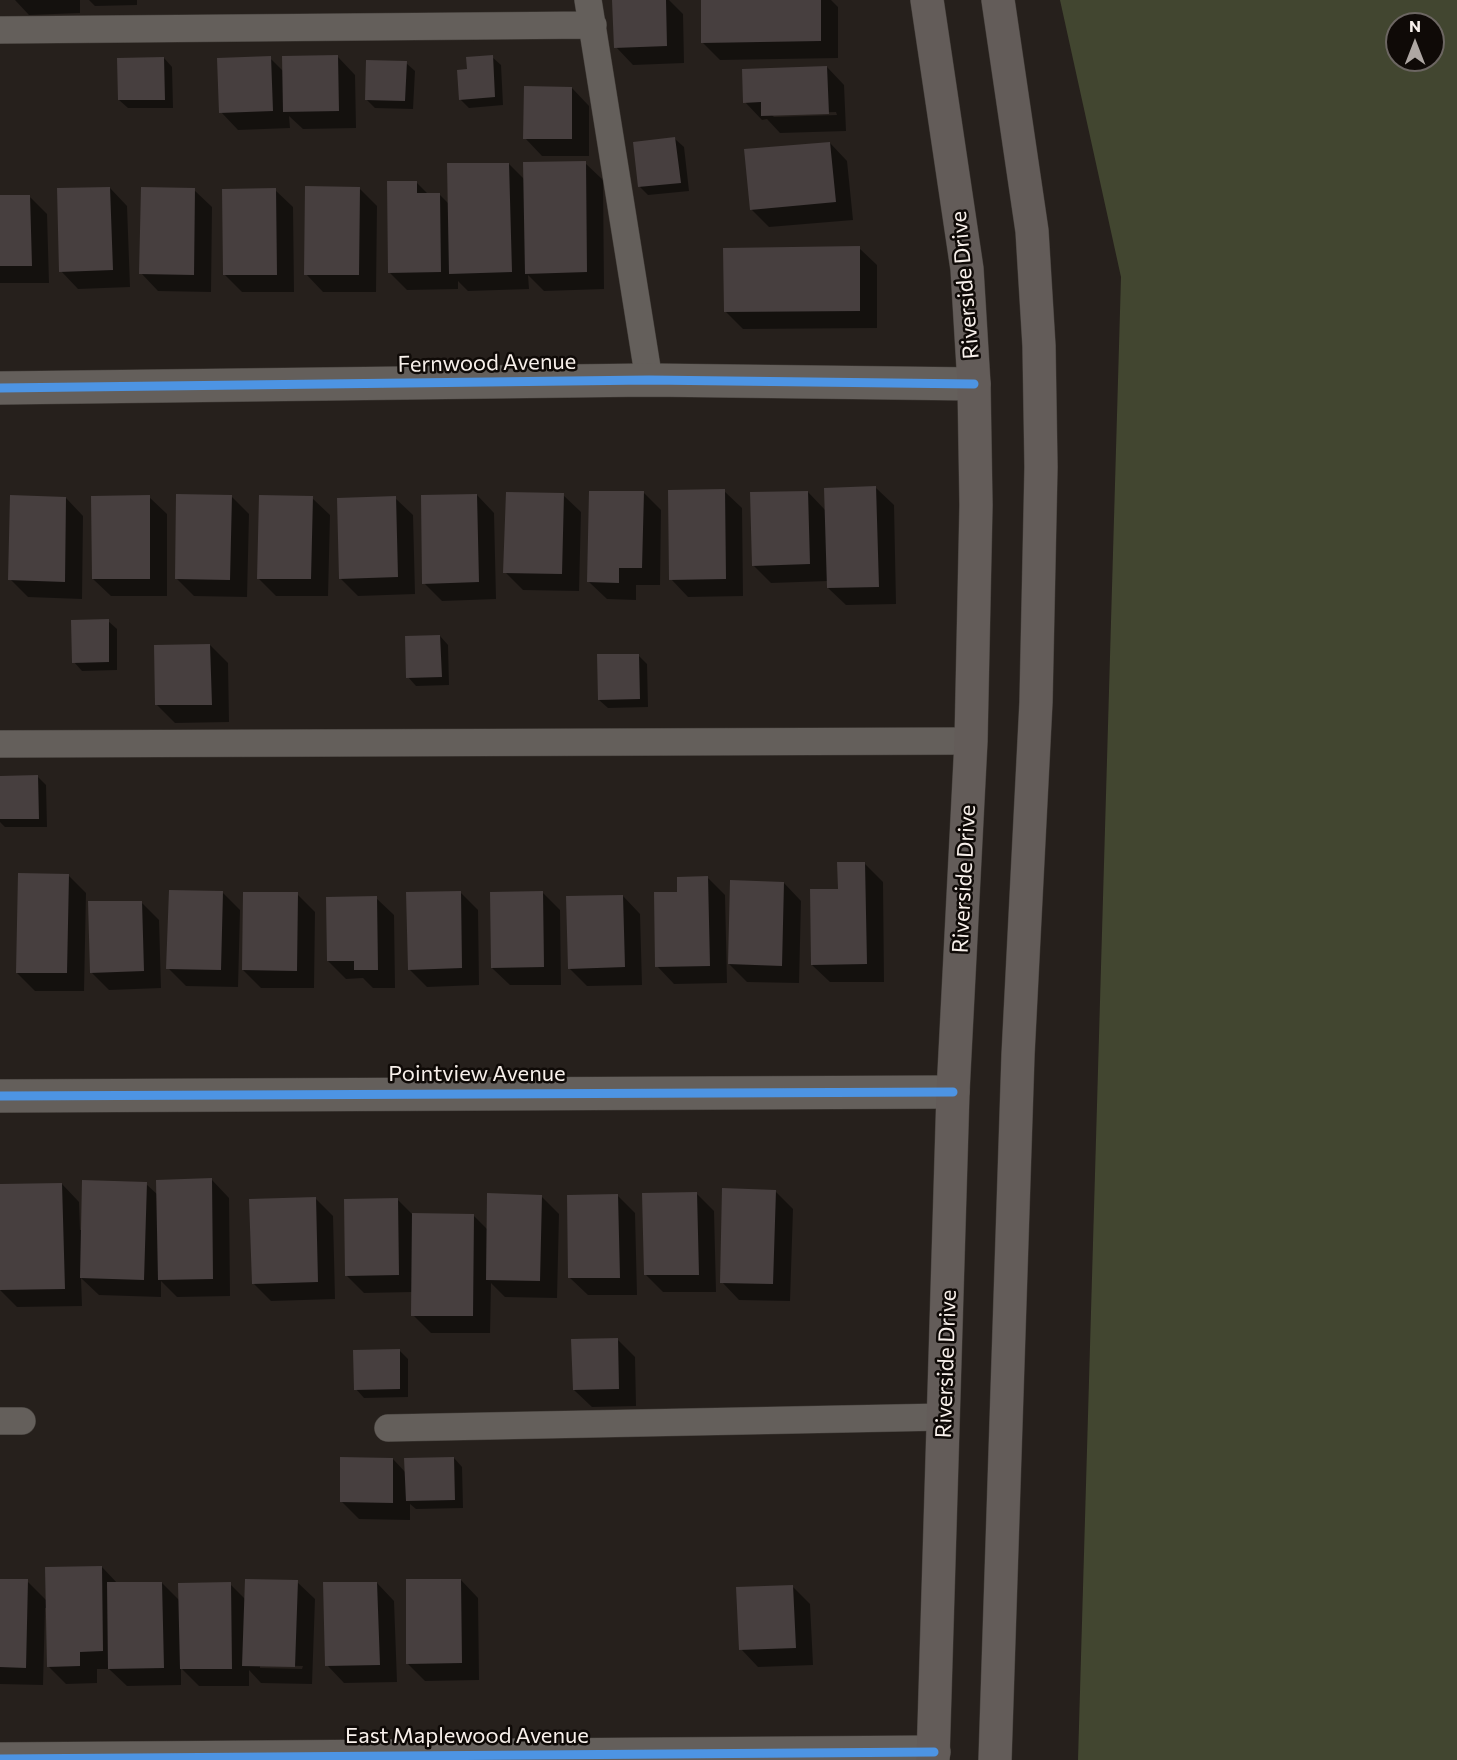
<!DOCTYPE html>
<html>
<head>
<meta charset="utf-8">
<style>
	body { margin:0 }
	#map { position:relative; width:1457px; height:1760px; overflow:hidden; background:#26201c; font-family:Commissioner,sans-serif }
	canvas { display:block }
	.north { position:absolute; left:1385px; top:12px; width:60px; height:60px; box-sizing:border-box; background:#0f0a07; border:2px solid #6c6662; border-radius:50%; rotate:0deg; font-size:16px; font-weight:700; line-height:24px; text-align:center; color:#f8f0eb }
	.north::after { content:''; display:block; margin:auto; width:21px; height:27px; background:#aea7a3; clip-path:polygon(50% 0,100% 100%,50% 72%,0 100%) }
</style>
</head>
<body>
<div id="map">
<canvas width="1457" height="1760"></canvas>
<div class="north">N</div>
</div>
<script>
const context = document.querySelector('canvas').getContext('2d');
context.lineJoin = 'round';
function fill(path, color) { context.fillStyle = color; context.fill(path, 'evenodd'); }
const toPath = rows => new Path2D(rows.map(r => 'M' + r).join(''));
function stroke(path, color, width, dash) { context.strokeStyle = color; context.lineWidth = width; context.lineCap = dash ? 'butt' : 'round'; context.setLineDash(dash || []); context.stroke(path); }
function write(font, color, halo, rows, align = 'center') {
  context.font = font + ' Commissioner,sans-serif'; context.lineWidth = 5; context.setLineDash([]); context.textBaseline = 'middle'; context.strokeStyle = halo; context.fillStyle = color; for (const [text, x, y, turn = 0] of rows) {
    context.save(); context.translate(x, y); context.rotate((+turn || 0) * Math.PI / 180); context.textAlign = isNaN(turn) ? turn : align; if (halo) context.strokeText(text, 0, 0); context.fillText(text, 0, 0); context.restore();
  }
}
fill(toPath([
	[1060,0,1457,0,1457,1760,1078,1760,1121,277],
	[1397,24,1433,24,1433,60,1397,60]
]), '#424630');
fill(toPath([
	[15,0,80,0,80,13,29,15],
	[89,0,137,0,137,5,95,6],
	[614,0,669,0,683,14,684,63,633,65,616,47],
	[702,0,831,0,838,7,838,58,720,60,702,42],
	[338,57,355,75,356,128,303,129,289,116,290,128,238,130,221,112,270,58,284,72],
	[492,57,501,65,503,105,469,108,460,99],
	[164,58,172,67,173,108,128,108,119,100],
	[406,63,415,71,413,109,375,108,366,99],
	[827,67,844,85,846,131,780,133,767,119,762,120,745,102],
	[836,112,837,115,774,117,771,114],
	[572,88,589,106,589,156,542,156,525,138],
	[675,139,684,147,689,191,648,195,640,187],
	[830,143,847,161,853,220,769,227,751,209],
	[585,163,603,180,604,289,544,291,528,275,529,289,468,291,458,281,458,289,407,290,389,272,417,183,429,195,440,195,449,204,509,164,525,180],
	[110,188,127,206,130,287,78,289,61,271],
	[359,188,377,206,376,292,323,292,306,274],
	[194,190,212,207,211,292,158,291,141,273],
	[275,190,293,207,294,292,242,292,225,275],
	[0,197,30,197,47,214,49,283,0,283],
	[859,248,877,265,877,328,743,329,725,311],
	[876,488,894,505,896,604,846,605,828,588,828,581,771,583,753,565,808,492,826,511],
	[724,491,742,508,743,596,688,597,671,579],
	[643,492,661,510,660,585,636,585,636,600,607,599,589,582],
	[477,495,494,513,496,599,442,601,424,583],
	[563,495,581,512,579,591,523,590,505,572],
	[231,496,249,514,247,597,194,596,176,578],
	[149,497,167,514,167,596,111,596,93,579],
	[66,498,83,516,82,599,28,597,10,579],
	[312,498,330,515,328,596,276,596,258,578],
	[395,498,413,515,415,594,358,596,340,578],
	[108,621,117,629,117,670,82,671,74,662],
	[440,636,448,645,449,685,416,686,408,677],
	[210,645,228,663,229,722,175,723,157,705],
	[638,655,647,664,648,707,608,708,599,700],
	[0,777,38,777,46,785,47,827,5,827,0,822],
	[865,864,883,882,884,982,830,982,812,965,839,890],
	[68,875,86,893,84,991,35,991,17,973],
	[707,877,725,895,727,983,674,984,657,966,679,893],
	[784,883,801,901,799,983,747,982,729,964],
	[222,892,240,910,238,987,186,986,168,968],
	[460,892,478,910,479,985,427,987,409,969],
	[542,892,560,910,561,985,510,985,492,968],
	[297,894,315,912,314,988,261,988,243,970],
	[623,896,640,914,642,985,587,986,569,968],
	[376,898,394,915,395,988,373,988,363,978,346,979,328,961],
	[141,902,159,920,161,988,109,990,91,972],
	[212,1180,229,1198,230,1296,177,1297,161,1281,161,1297,99,1295,81,1278,82,1306,17,1307,0,1290,0,1186,62,1184,79,1202,80,1230,82,1230,146,1184,158,1195],
	[775,1191,793,1209,790,1301,739,1300,722,1282],
	[696,1193,714,1211,716,1292,663,1292,646,1275],
	[541,1196,559,1214,557,1298,505,1297,491,1283,490,1333,431,1333,413,1315,413,1292,364,1293,346,1275,397,1199,412,1214,473,1215,488,1230],
	[618,1196,635,1213,637,1295,588,1295,570,1278],
	[316,1199,333,1216,335,1299,271,1301,253,1283],
	[617,1339,635,1357,636,1406,592,1407,574,1390],
	[399,1350,408,1359,408,1397,364,1398,356,1389],
	[454,1458,462,1467,463,1508,416,1509,410,1504,410,1520,359,1519,341,1501,393,1459,406,1473],
	[102,1567,118,1584,162,1583,180,1601,230,1584,246,1600,297,1582,315,1599,312,1684,261,1683,249,1670,249,1686,199,1686,181,1668,181,1685,127,1686,109,1669,97,1669,97,1683,66,1684,49,1667,48,1608,45,1608,43,1685,0,1684,0,1580,27,1581,47,1601],
	[260,1665,303,1666,302,1669,260,1668],
	[461,1580,478,1598,479,1680,425,1681,408,1664],
	[377,1583,394,1601,397,1682,344,1683,327,1665],
	[792,1586,810,1604,813,1665,758,1667,741,1649]
]), '#0007');
fill(toPath([
	[612,0,666,0,667,46,614,48],
	[701,0,821,0,821,41,701,43],
	[338,55,339,111,283,112,282,56],
	[493,55,495,97,459,100,457,70,467,69,466,57],
	[271,56,273,111,219,113,217,58],
	[164,57,165,100,118,100,117,58],
	[366,60,407,61,405,101,365,100],
	[827,66,829,114,761,116,761,102,743,103,742,69],
	[524,86,572,87,572,139,523,139],
	[675,137,681,183,638,187,633,142],
	[830,142,836,202,750,210,744,149],
	[586,161,587,272,525,274,523,162],
	[447,163,509,163,512,272,449,274],
	[387,181,417,181,417,193,440,193,441,272,388,273],
	[305,186,360,187,359,275,304,275],
	[110,187,113,270,59,272,57,188],
	[141,187,195,188,194,275,139,274],
	[276,188,277,275,223,275,222,189],
	[0,195,30,195,32,266,0,266],
	[860,246,860,311,724,312,723,248],
	[876,486,879,587,827,588,824,488],
	[725,489,726,579,669,580,668,490],
	[589,491,644,491,642,568,619,568,619,583,587,582],
	[808,491,810,564,752,566,750,492],
	[506,492,564,493,562,574,503,573],
	[176,494,232,495,230,580,175,579],
	[477,494,479,582,422,584,421,495],
	[10,495,66,497,65,582,8,580],
	[150,495,150,579,92,579,91,496],
	[259,495,313,496,311,579,257,579],
	[396,496,398,577,339,579,337,498],
	[109,619,109,662,72,663,71,620],
	[440,635,442,677,406,678,405,636],
	[210,644,212,705,155,705,154,645],
	[597,654,639,654,640,699,598,700],
	[38,775,39,819,0,819,0,776],
	[837,862,865,862,867,964,811,965,810,889,838,889],
	[18,873,69,874,67,973,16,973],
	[708,876,710,966,655,967,654,892,677,892,677,877],
	[730,880,784,882,782,966,728,964],
	[169,890,223,891,221,970,166,969],
	[461,891,462,968,408,970,406,892],
	[543,891,544,967,491,968,490,892],
	[243,892,298,892,297,971,242,970],
	[623,895,625,967,568,969,566,896],
	[377,896,378,970,354,970,354,961,327,961,326,897],
	[88,901,142,901,144,971,90,973],
	[212,1178,213,1279,158,1280,156,1180],
	[82,1180,147,1182,144,1280,80,1278],
	[62,1183,65,1289,0,1290,0,1184],
	[722,1188,776,1190,773,1284,720,1283],
	[697,1192,699,1275,644,1275,642,1193],
	[487,1193,542,1195,540,1281,486,1280],
	[618,1194,620,1278,568,1278,567,1195],
	[316,1197,318,1282,252,1284,249,1199],
	[398,1198,399,1275,345,1276,344,1199],
	[412,1213,474,1214,473,1316,411,1316],
	[618,1338,619,1389,573,1390,571,1339],
	[400,1349,400,1389,354,1390,353,1350],
	[340,1457,393,1458,393,1503,340,1502],
	[454,1457,455,1500,406,1501,404,1458],
	[102,1566,103,1651,80,1652,80,1666,47,1667,45,1567],
	[0,1579,28,1579,26,1668,0,1667],
	[245,1579,298,1580,295,1667,242,1666],
	[406,1579,461,1579,462,1663,406,1664],
	[107,1582,162,1582,164,1668,108,1669],
	[231,1582,232,1669,180,1669,178,1583],
	[323,1582,377,1582,380,1665,325,1666],
	[793,1585,796,1648,739,1650,736,1587]
]), '#473f3f');
const service = toPath([
	[588,0,649,380],
	[0,30,593,25],
	[0,744,971,741],
	[0,1421,22,1421],
	[388,1428,944,1417]
]);
const minor = toPath([
	[0,388,649,380,974,384],
	[0,1096,953,1092],
	[0,1759,934,1752]
]);
const secondary = toPath([
	[927,0,967,269,974,384,976,505,971,741,953,1092,933,1760],
	[995,1760,1018,1055,1036,702,1041,467,1039,346,1032,231,998,0]
]);
stroke(service, '#413c38', 28);
stroke(minor, '#413c38', 34);
stroke(secondary, '#413c38', 34);
stroke(service, '#645f5b', 27);
stroke(minor, '#645f5b', 33);
stroke(secondary, '#635c59', 33);
stroke(toPath([
	[0,388,649,380,974,384],
	[0,1096,953,1092],
	[0,1759,934,1752]
]), '#4d94e3', 9);
write('22px', '#f8f0eb', '#0f0a07', [
	["Riverside Drive",965,285,-95],
	["Fernwood Avenue",487,363,-1],
	["Riverside Drive",964,879,-87],
	["Pointview Avenue",477,1074],
	["Riverside Drive",946,1364,-88],
	["East Maplewood Avenue",467,1736]
]);
</script>
</body>
</html>
